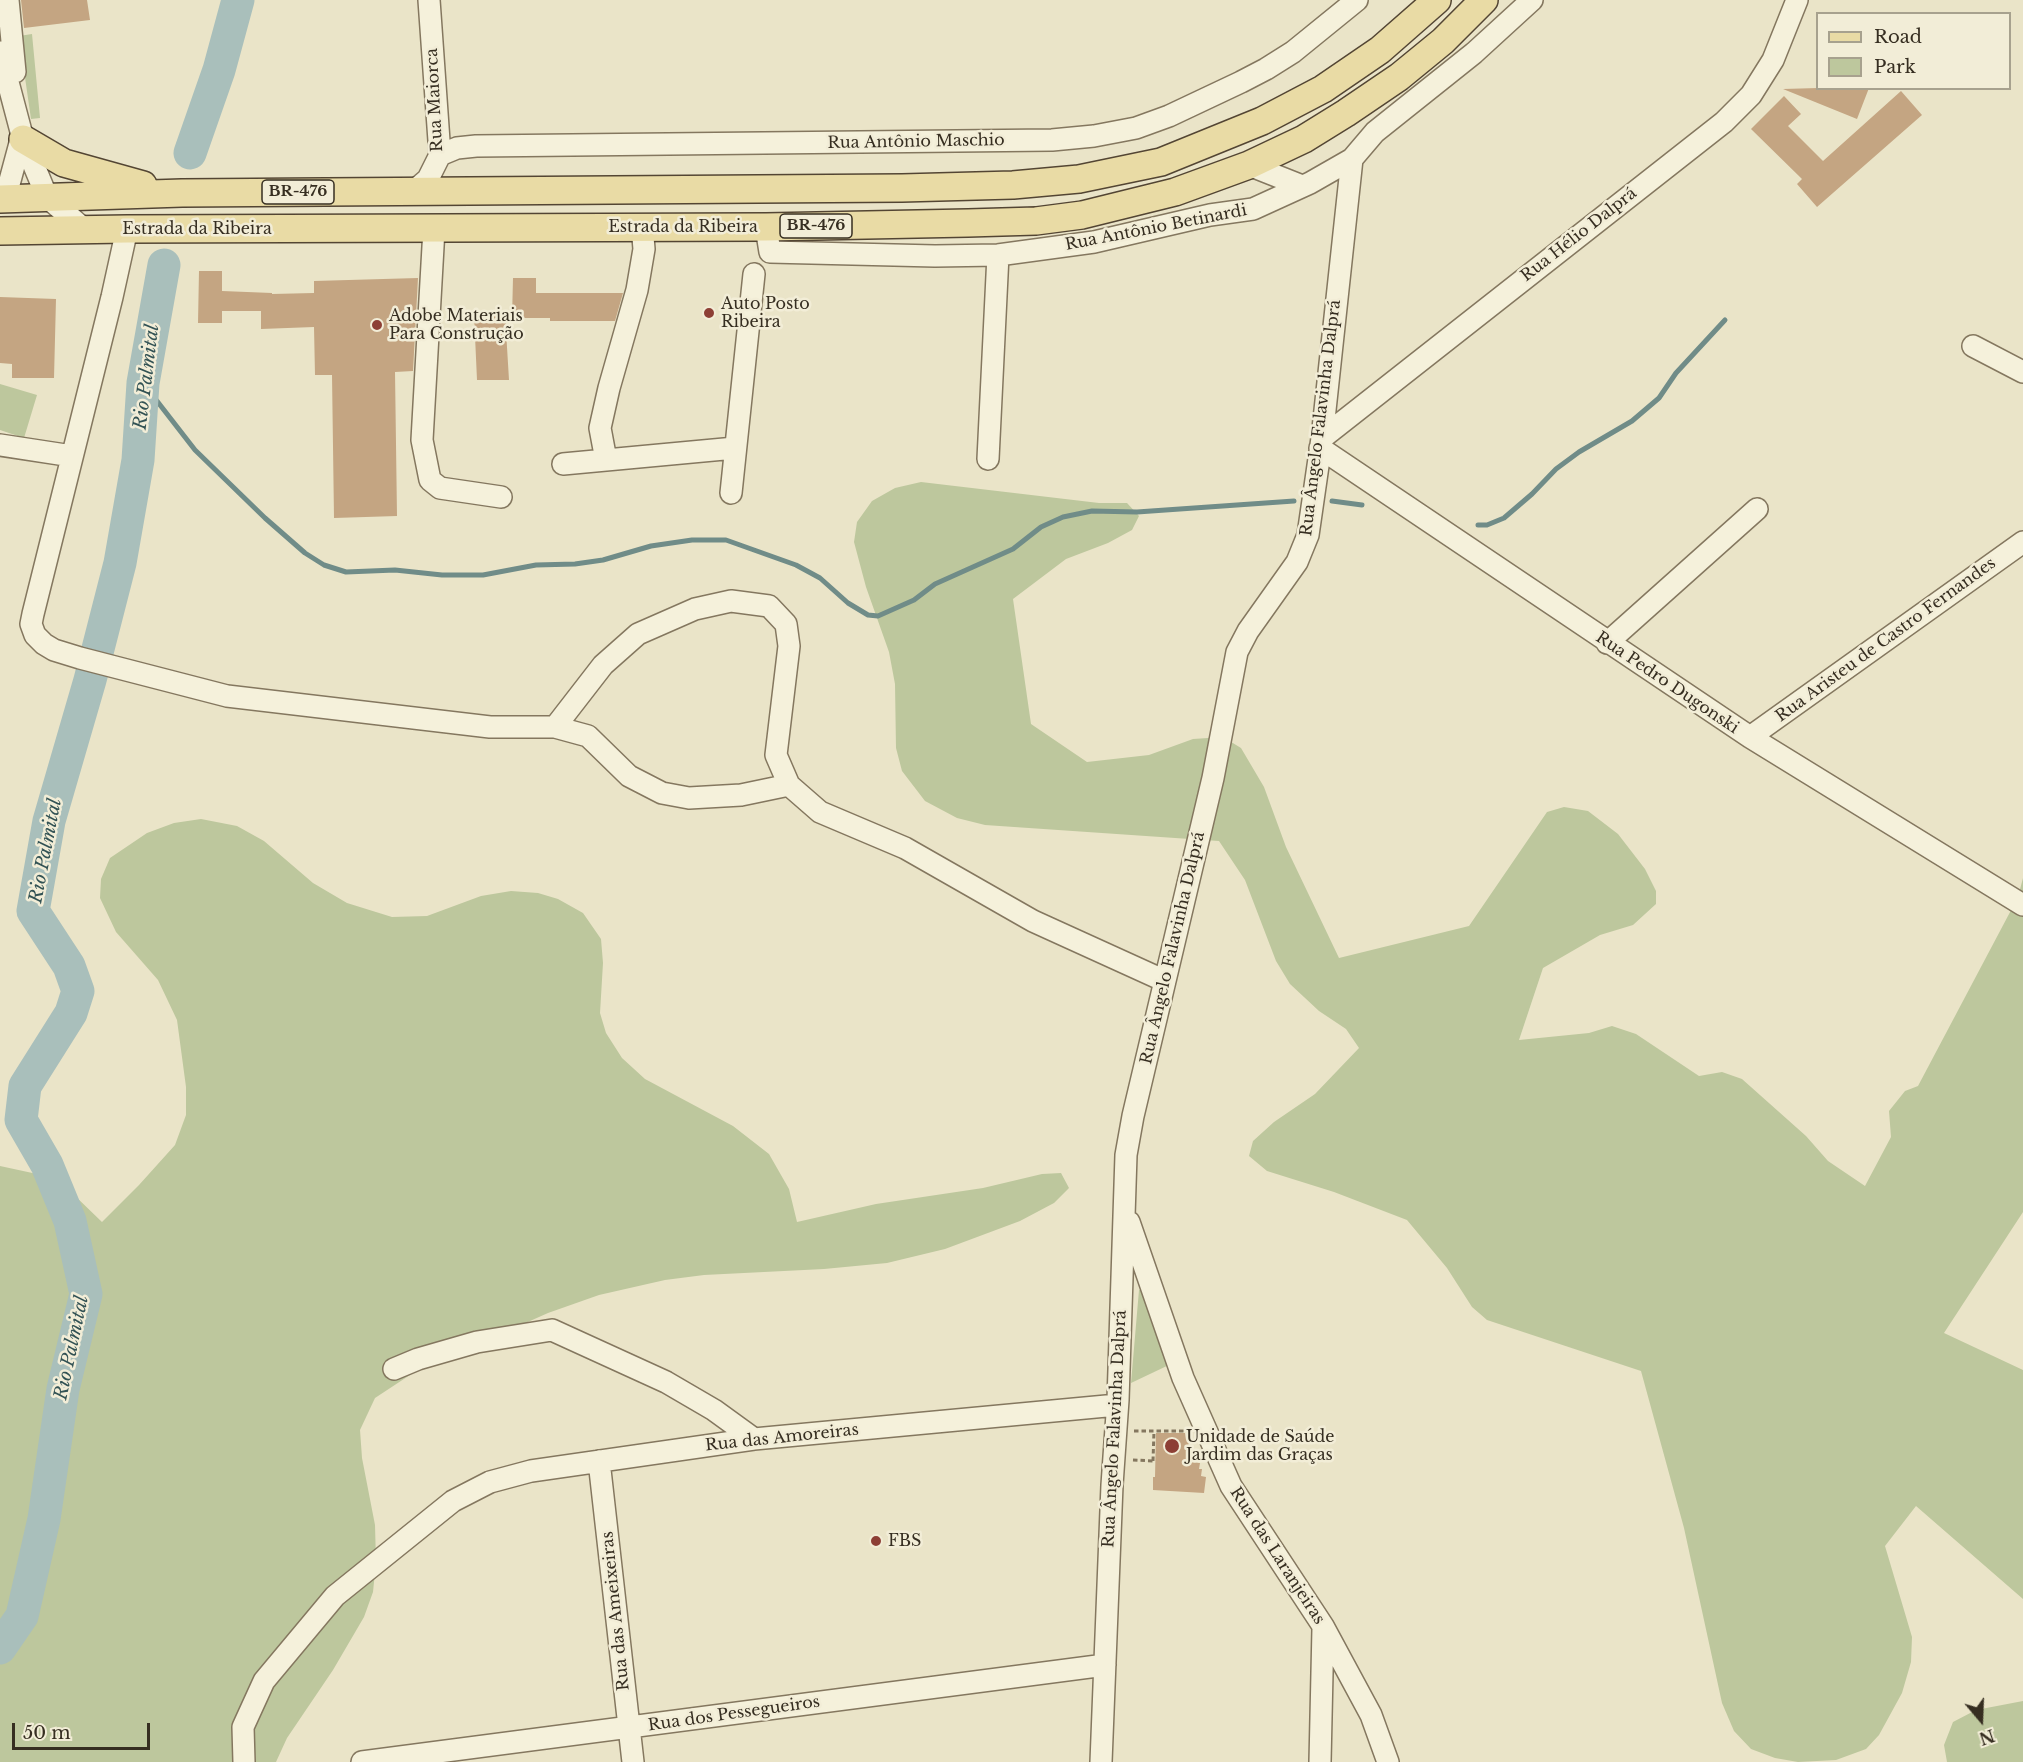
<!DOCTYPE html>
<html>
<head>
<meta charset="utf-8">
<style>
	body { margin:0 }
	#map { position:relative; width:2023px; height:1762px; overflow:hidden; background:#eae4c8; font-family:"Libre Baskerville",serif }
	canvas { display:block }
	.legend { position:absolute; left:1816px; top:12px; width:195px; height:78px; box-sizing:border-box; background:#f2edd7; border:2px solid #a7a18e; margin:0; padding:8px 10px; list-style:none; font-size:18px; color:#362e21 }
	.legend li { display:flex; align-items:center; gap:12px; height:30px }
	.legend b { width:30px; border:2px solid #a7a18e }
	.north { position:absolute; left:1951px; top:1690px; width:60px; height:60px; -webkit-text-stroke:4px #f2edd7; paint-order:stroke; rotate:161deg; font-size:16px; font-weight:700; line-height:24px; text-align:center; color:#362e21 }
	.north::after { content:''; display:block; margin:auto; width:21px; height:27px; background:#362e21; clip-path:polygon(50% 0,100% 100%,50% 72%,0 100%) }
	.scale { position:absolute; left:12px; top:1723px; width:138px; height:27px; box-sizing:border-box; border:3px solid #362e21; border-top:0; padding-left:8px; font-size:18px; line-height:21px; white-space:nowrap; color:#362e21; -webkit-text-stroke:4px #f2edd7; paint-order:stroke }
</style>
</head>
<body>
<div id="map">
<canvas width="2023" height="1762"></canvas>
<ul class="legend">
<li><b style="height:8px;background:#e9dba5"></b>Road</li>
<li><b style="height:16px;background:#bdc79d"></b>Park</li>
</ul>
<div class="north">N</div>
<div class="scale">50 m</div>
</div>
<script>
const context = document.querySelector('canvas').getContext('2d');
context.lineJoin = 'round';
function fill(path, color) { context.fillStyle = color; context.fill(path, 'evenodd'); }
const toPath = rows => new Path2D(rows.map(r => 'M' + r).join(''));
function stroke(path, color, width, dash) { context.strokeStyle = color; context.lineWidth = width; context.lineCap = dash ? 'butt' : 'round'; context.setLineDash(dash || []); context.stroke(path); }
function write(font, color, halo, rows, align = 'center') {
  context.font = font + ' "Libre Baskerville",serif'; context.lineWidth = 5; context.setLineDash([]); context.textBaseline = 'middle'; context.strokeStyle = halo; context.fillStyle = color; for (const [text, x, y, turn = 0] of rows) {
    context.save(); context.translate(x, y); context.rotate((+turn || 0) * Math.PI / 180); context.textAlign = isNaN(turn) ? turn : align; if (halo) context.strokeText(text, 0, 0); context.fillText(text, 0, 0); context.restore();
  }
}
fill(toPath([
	[32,34,40,118,31,119,19,36],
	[0,384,37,395,24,438,0,430],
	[921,482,1099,503,1127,503,1139,516,1132,530,1108,543,1066,559,1013,599,1031,724,1087,762,1149,755,1193,739,1223,737,1241,748,1264,787,1286,847,1339,958,1469,926,1547,812,1564,807,1588,811,1618,834,1645,869,1656,891,1656,904,1633,925,1600,935,1543,968,1519,1040,1589,1033,1612,1026,1636,1034,1699,1076,1722,1072,1742,1079,1806,1136,1828,1161,1865,1186,1891,1137,1889,1111,1905,1091,1918,1086,2018,897,2023,878,2023,1212,1944,1333,2023,1370,2023,1599,1916,1506,1885,1546,1912,1637,1911,1662,1902,1693,1879,1735,1866,1749,1836,1760,1798,1762,1775,1758,1751,1749,1734,1731,1722,1703,1684,1528,1641,1371,1487,1320,1472,1307,1447,1268,1407,1220,1334,1192,1267,1171,1249,1156,1253,1141,1274,1122,1315,1094,1359,1048,1346,1029,1319,1011,1290,984,1276,961,1245,880,1219,841,985,825,957,818,925,801,902,771,896,748,895,684,889,652,866,587,854,542,857,522,872,501,895,488],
	[201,819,237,826,264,841,313,883,347,903,392,917,427,916,481,896,511,891,538,893,558,899,583,913,601,939,603,963,600,1013,606,1033,622,1058,645,1079,733,1126,769,1154,789,1189,797,1222,876,1204,983,1188,1042,1174,1061,1173,1069,1188,1054,1203,1020,1221,945,1249,887,1263,824,1269,704,1275,665,1280,599,1295,548,1313,413,1373,375,1398,360,1430,362,1458,375,1525,376,1562,373,1592,364,1617,333,1670,287,1738,276,1762,0,1762,0,1166,37,1174,72,1193,102,1222,139,1185,175,1145,186,1115,186,1087,177,1020,158,980,116,932,100,898,101,879,110,858,147,833,174,823],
	[1139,1290,1146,1290,1171,1364,1131,1383],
	[2023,1701,2023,1762,1947,1762,1944,1745,1953,1722,1976,1710]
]), '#bdc79d');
stroke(toPath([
	[143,383,195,450,265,518,305,553,324,565,346,572,395,570,442,575,483,575,536,565,575,564,603,560,651,546,692,540,726,540,796,565,820,578,848,603,868,615,878,616,914,600,935,584,1013,549,1041,527,1063,517,1092,511,1137,512,1294,501],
	[1332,501,1362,505],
	[1478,525,1487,525,1504,518,1532,494,1556,469,1579,452,1632,421,1659,398,1676,373,1725,320]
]), '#708c88', 5);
stroke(toPath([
	[190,153,219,70,238,0],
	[0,1648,22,1616,44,1519,63,1389,86,1294,70,1221,47,1165,21,1120,25,1086,71,1013,78,991,69,966,33,911,49,821,90,680,120,563,138,460,143,383,164,265]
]), '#a9bfbb', 33);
fill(toPath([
	[21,0,87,0,90,20,24,28],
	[1818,88,1869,88,1857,119,1783,89],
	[1901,91,1922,115,1817,207,1797,184,1802,179,1751,129,1784,96,1801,114,1788,126,1823,161],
	[199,271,222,271,222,291,272,293,272,294,314,293,314,281,418,278,413,371,395,372,397,516,334,518,332,375,315,375,314,327,261,329,261,311,222,311,222,323,198,323],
	[513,278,536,278,536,293,623,293,615,321,550,321,550,318,512,318],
	[0,297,56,299,54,378,12,378,12,364,0,363],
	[474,314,505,314,509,380,477,380],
	[1156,1433,1185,1433,1186,1438,1189,1439,1187,1462,1200,1463,1199,1469,1202,1469,1201,1476,1206,1477,1204,1493,1153,1490,1153,1477,1155,1477]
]), '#c4a582');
const minor = toPath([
	[8,0,15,72],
	[0,52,23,139,47,197,85,230],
	[440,155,457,148,476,146,1052,140,1094,136,1136,128,1169,116,1241,82,1266,69,1293,52,1357,0],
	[1249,165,1302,186],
	[414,191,428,179,440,155,429,0],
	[5,199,22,136],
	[766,227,770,252,935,256,998,255,1094,242,1210,215,1253,209,1310,183,1352,159,1375,132,1474,53,1532,0],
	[127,229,112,297,33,614,31,624,35,635,44,644,54,650,80,658,227,696,490,727,555,727,603,665,638,634,695,609,731,601,769,606,786,624,789,646,776,755,789,785,820,812,905,848,1033,921,1165,981],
	[434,229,422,440,430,480,440,488,501,497],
	[1973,346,2023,372],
	[1322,438,1724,122,1751,95,1773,60,1797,0],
	[0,445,72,456],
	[1320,448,1750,737,2023,905],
	[988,459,998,255],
	[606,460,600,428,609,388,637,290,644,249,642,226],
	[563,464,735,448],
	[731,493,754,274],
	[1607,643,1757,509],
	[555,727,588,736,629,776,662,793,689,798,741,795,789,785],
	[1750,737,2023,542],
	[1129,1222,1183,1378,1231,1486,1323,1626,1371,1715,1388,1762],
	[394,1369,418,1359,477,1342,552,1330,666,1382,714,1410,754,1439],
	[599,1461,633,1762],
	[244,1762,243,1727,264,1681,335,1596,453,1501,490,1482,531,1471,754,1439,1117,1405],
	[362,1762,1105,1665],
	[1101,1762,1112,1485,1118,1400,1126,1155,1133,1116,1213,778,1237,652,1248,631,1297,562,1308,535,1322,438,1352,159],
	[1320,1762,1323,1628]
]);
const major = toPath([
	[23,139,64,163,143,185],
	[0,199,182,193,902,188,1013,185,1079,179,1161,162,1262,121,1323,89,1380,50,1437,0],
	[0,231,127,229,766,227,968,223,1036,221,1082,215,1175,192,1249,165,1304,139,1346,113,1399,77,1443,41,1484,0]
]);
stroke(minor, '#84775f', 24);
stroke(major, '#534533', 30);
stroke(toPath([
	[1134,1431,1185,1431],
	[1133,1460,1155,1461],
	[1153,1461,1154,1431],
	[1190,1462,1191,1446]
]), '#84775f', 3, [4.5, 3]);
stroke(minor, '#f5f1db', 21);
stroke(major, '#e9dba5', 27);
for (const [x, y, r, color] of [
	[709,313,6,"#8d3f35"],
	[377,325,6,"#8d3f35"],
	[1172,1446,8,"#8d3f35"],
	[876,1541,6,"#8d3f35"]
]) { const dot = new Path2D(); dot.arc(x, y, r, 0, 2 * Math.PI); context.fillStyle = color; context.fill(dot); stroke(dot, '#f2edd7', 2); }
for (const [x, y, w] of [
	[298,192,72],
	[816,226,72]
]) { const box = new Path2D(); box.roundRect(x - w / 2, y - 12, w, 24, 4.5); context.fillStyle = '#f2edd7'; context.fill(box); stroke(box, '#362e21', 1.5); }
write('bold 15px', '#362e21', null, [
	["BR-476",298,192],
	["BR-476",816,226]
]);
write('16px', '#362e21', '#f2edd7', [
	["Rua Maiorca",435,100,-93],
	["Rua Antônio Maschio",916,142,-1],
	["Estrada da Ribeira",683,227],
	["Rua Antônio Betinardi",1156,228,-11],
	["Estrada da Ribeira",197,229],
	["Rua Hélio Dalprá",1579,235,-38],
	["Rua Ângelo Falavinha Dalprá",1321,418,-83],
	["Rua Aristeu de Castro Fernandes",1886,640,-36],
	["Rua Pedro Dugonski",1667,683,34],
	["Rua Ângelo Falavinha Dalprá",1173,948,-77],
	["Rua Ângelo Falavinha Dalprá",1115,1429,-87],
	["Rua das Amoreiras",782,1438,-6],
	["Rua das Laranjeiras",1277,1556,57],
	["Rua das Ameixeiras",616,1611,-96],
	["Rua dos Pessegueiros",734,1714,-8]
]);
write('16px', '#362e21', '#f2edd7', [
	["Auto Posto",721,304],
	["Ribeira",721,322],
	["Adobe Materiais",389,316],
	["Para Construção",389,334],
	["Unidade de Saúde",1186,1437],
	["Jardim das Graças",1186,1455],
	["FBS",888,1541]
], 'left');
write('italic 18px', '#325254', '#f2edd7', [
	["Rio Palmital",147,377,-83],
	["Rio Palmital",46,851,-79],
	["Rio Palmital",72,1348,-78]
]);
</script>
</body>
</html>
